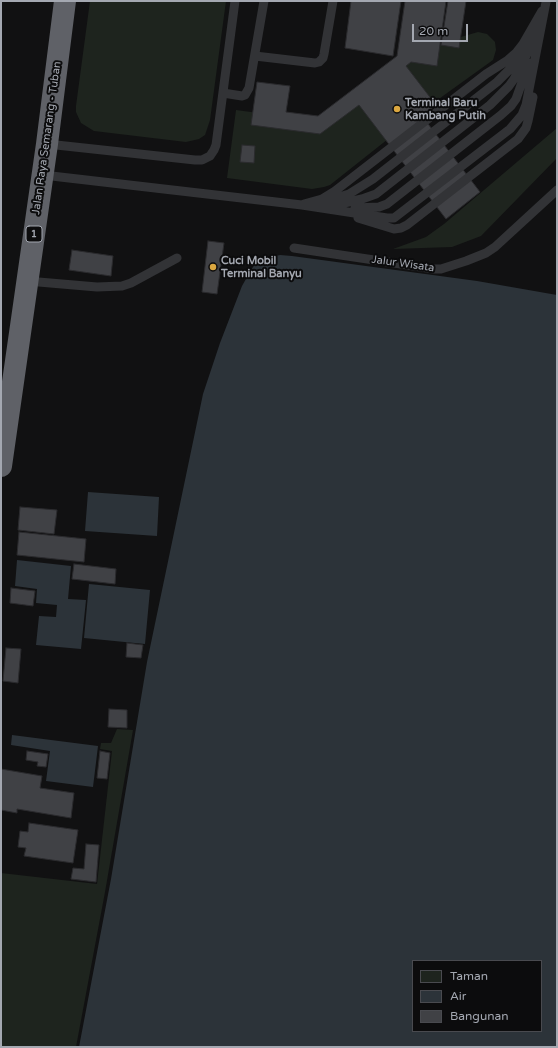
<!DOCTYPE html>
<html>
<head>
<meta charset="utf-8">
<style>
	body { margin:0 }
	#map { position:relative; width:558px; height:1048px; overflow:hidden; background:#111112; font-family:"Varela Round",sans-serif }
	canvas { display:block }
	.frame { position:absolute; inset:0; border:2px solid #a4a8b1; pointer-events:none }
	.legend { position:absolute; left:412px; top:960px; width:130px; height:72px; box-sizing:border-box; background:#0c0c0d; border:1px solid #494a4f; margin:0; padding:5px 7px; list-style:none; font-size:12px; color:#a4a8b1 }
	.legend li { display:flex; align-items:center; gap:8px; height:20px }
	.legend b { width:20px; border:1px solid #494a4f }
	.scale { position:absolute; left:412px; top:24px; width:56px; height:18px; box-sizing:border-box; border:2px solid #a4a8b1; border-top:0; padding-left:5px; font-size:12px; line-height:14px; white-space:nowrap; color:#a4a8b1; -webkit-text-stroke:3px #0c0c0d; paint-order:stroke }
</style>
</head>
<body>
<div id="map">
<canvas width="558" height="1048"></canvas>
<div class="frame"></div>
<ul class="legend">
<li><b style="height:11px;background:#1e241e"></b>Taman</li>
<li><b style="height:11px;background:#2c3339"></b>Air</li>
<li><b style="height:11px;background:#404145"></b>Bangunan</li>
</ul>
<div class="scale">20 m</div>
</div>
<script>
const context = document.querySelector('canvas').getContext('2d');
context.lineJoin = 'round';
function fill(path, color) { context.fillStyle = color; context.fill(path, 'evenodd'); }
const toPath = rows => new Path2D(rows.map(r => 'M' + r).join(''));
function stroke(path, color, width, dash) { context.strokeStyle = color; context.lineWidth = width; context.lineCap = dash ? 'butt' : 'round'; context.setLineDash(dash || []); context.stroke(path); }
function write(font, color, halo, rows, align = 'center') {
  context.font = font + ' "Varela Round",sans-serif'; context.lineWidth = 4; context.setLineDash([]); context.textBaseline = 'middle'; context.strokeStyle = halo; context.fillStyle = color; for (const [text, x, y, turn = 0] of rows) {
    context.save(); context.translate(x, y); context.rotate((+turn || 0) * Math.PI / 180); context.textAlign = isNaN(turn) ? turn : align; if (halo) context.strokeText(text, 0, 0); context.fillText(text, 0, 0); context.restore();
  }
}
fill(toPath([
	[90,1,226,1,210,120,205,135,199,139,186,142,94,131,81,123,76,112,76,106],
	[478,32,487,34,495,42,496,50,493,60,436,101,330,185,324,187,312,189,227,178,236,110,332,123,414,58,447,41],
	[557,128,557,158,481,236,452,247,393,249,426,237,444,224],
	[117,729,133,730,105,892,76,1047,1,1047,1,873,97,884,112,751,100,749,101,743,111,743]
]), '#1e241e');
fill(toPath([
	[280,255,292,256,477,281,557,295,557,1047,79,1047,111,879,147,662,203,394,220,343,242,286,251,270,255,264,262,259],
	[413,961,541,961,541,1031,413,1031],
	[88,492,159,497,157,536,85,531],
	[17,560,71,566,68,599,86,600,81,649,36,645,39,616,56,617,57,605,36,603,37,589,15,586],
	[89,584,150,590,145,644,84,638],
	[12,735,98,746,93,787,46,781,50,751,11,745]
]), '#2c3339');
const building = toPath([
	[351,1,401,1,393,56,345,48,351,1],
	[405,1,446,1,437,66,411,62,406,66,436,105,422,116,480,192,446,219,359,105,320,134,251,125,257,82,290,86,286,112,318,116,397,56,405,1],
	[448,1,466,1,459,48,441,45,448,1],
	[242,145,255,146,254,163,240,162,242,145],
	[208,241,224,243,217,294,202,292,208,241],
	[72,250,113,256,111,276,69,270,72,250],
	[20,507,57,510,54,534,18,530,20,507],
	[19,532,86,539,84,562,17,555,19,532],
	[74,564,116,569,115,584,72,579,74,564],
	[11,588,35,591,33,606,10,603,11,588],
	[127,643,143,645,141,658,126,657,127,643],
	[6,648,21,649,18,683,3,681,6,648],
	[109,709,127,710,127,728,108,727,109,709],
	[27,751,48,754,46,767,37,766,38,762,26,760,27,751],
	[100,751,110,753,107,779,97,778,100,751],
	[1,769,42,776,40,788,74,793,71,818,17,809,17,813,1,810,1,769],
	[29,823,78,830,73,863,24,856,26,848,18,847,20,831,28,832,29,823],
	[86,844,99,845,96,882,71,879,73,868,84,869,86,844]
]);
fill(building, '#404145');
stroke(building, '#2b2b2e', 1);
stroke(toPath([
	[255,56,315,63,319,62,323,58,324,54,333,1],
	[223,93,242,96,245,95,249,88,264,1],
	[47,144,195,160,202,160,210,156,214,150,216,145,235,1],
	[43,175,302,205,387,218,394,218,510,129,522,115,526,105,546,2],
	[330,200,349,194,373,179,497,82,510,69,523,52],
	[304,204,322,199,335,191,486,74,508,60,516,53,523,44,542,11],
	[322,204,344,203,362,199,376,194,490,105,509,86,514,79,532,44,535,34],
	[355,208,379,207,387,204,501,115,511,106,516,99,529,63],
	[358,218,394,229,401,228,407,225,518,139,526,128,528,121,533,97],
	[294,248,434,269,441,269,466,261,486,253,495,247,557,190],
	[27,281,97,287,122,286,131,283,177,258]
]), '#323336', 9);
stroke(toPath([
	[1,466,47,144,65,1]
]), '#5f6167', 22);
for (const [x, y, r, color] of [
	[397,109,4,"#dba740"],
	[213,267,4,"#dba740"]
]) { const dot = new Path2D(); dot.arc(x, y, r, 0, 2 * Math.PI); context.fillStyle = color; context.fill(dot); stroke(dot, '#0c0c0d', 1.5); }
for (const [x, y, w] of [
	[34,234,16]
]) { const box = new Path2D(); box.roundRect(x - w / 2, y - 8, w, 16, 3); context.fillStyle = '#0c0c0d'; context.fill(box); stroke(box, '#a4a8b1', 1); }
write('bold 10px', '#a4a8b1', null, [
	["1",34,234]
]);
write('bold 11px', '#a4a8b1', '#0c0c0d', [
	["Terminal Baru",405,103],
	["Kambang Putih",405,116],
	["Cuci Mobil",221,261],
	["Terminal Banyu",221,274]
], 'left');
write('11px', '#a4a8b1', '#0c0c0d', [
	["Jalan Raya Semarang - Tuban",47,138,-82],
	["Jalur Wisata",403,264,8]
]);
</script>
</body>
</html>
